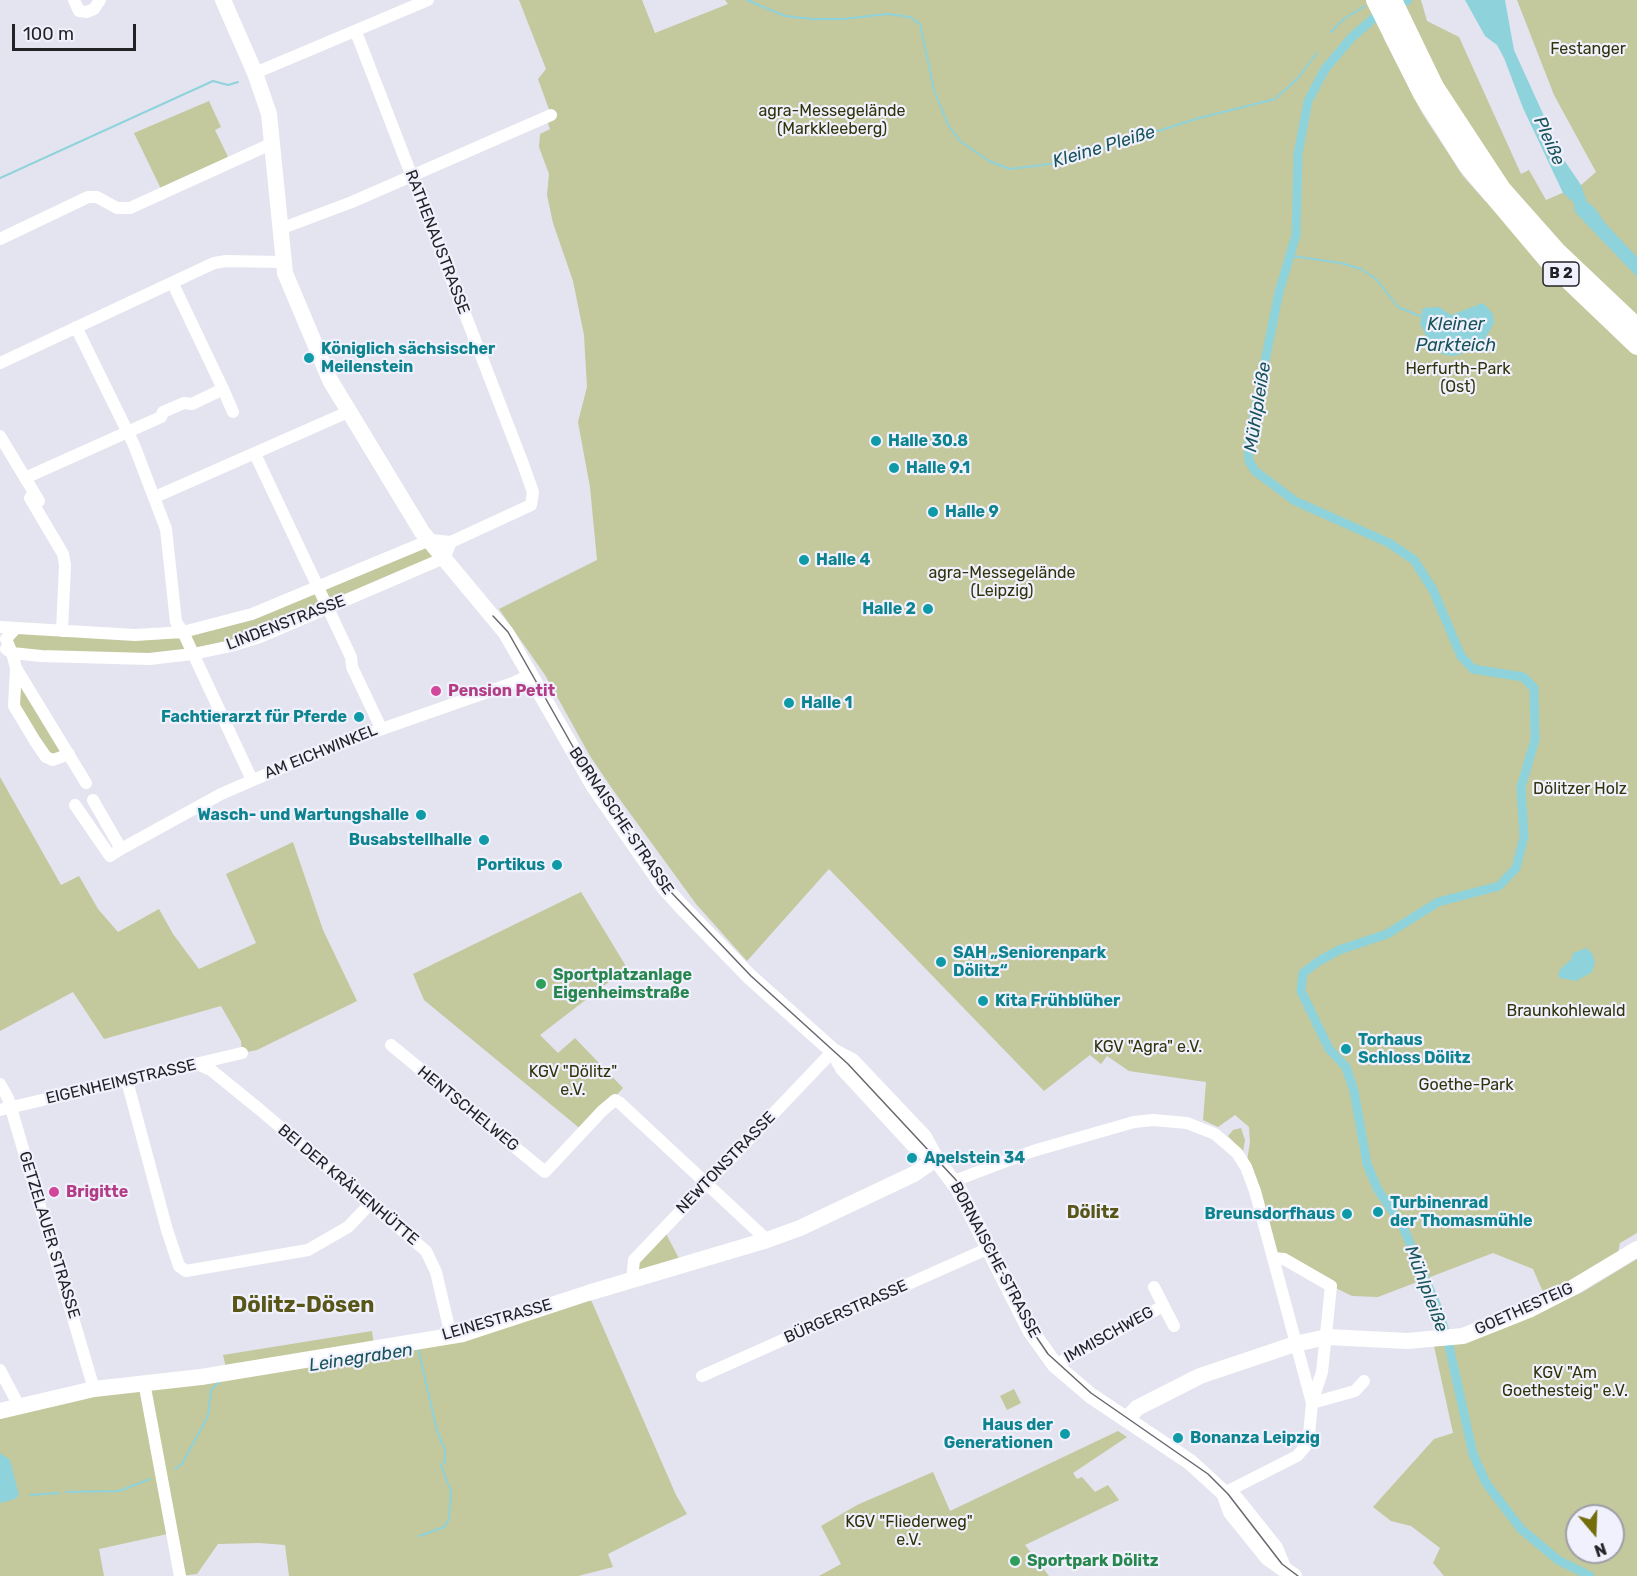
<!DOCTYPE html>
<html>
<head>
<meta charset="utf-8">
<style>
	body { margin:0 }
	#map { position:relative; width:1637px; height:1576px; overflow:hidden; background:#e3e4ef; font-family:Rubik,sans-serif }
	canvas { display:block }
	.north { position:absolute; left:1565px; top:1504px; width:60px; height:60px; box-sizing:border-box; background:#f0f1fd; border:2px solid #9e9fa7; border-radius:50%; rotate:161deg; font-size:16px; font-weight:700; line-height:24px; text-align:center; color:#232327 }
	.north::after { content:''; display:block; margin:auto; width:21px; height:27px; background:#736d0b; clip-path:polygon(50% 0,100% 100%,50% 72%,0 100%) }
	.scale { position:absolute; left:12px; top:24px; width:124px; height:27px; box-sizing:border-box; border:3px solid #232327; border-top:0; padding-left:8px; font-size:18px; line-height:21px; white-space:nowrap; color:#232327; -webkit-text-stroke:4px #f0f1fd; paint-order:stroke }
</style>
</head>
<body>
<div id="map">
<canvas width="1637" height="1576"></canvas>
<div class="north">N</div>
<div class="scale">100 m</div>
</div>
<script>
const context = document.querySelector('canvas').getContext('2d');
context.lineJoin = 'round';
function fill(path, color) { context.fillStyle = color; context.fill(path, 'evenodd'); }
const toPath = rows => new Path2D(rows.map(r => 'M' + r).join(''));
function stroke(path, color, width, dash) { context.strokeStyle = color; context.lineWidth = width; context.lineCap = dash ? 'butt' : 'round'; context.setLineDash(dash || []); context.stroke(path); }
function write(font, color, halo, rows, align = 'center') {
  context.font = font + ' Rubik,sans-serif'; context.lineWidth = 4.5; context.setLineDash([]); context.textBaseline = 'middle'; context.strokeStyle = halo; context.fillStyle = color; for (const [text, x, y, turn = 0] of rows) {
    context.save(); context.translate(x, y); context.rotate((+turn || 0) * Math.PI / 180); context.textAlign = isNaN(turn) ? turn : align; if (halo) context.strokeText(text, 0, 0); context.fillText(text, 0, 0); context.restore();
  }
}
fill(toPath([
	[519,0,642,0,655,33,728,4,725,0,1368,0,1385,41,1422,113,1463,176,1486,202,1508,184,1439,77,1400,0,1421,0,1427,21,1459,37,1521,174,1529,170,1546,200,1581,185,1596,172,1554,95,1517,0,1637,0,1637,1233,1620,1243,1616,1262,1547,1301,1533,1269,1493,1253,1378,1297,1352,1296,1274,1258,1246,1167,1250,1142,1249,1127,1235,1115,1218,1127,1203,1120,1206,1082,1129,1071,1107,1056,1101,1064,1090,1055,1044,1091,829,869,747,961,696,904,613,790,590,756,545,675,499,609,597,560,590,487,578,422,587,387,584,335,573,281,553,223,547,195,549,174,539,147,540,134,550,129,546,118,551,115,538,79,546,69],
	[209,101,221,127,215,130,231,163,163,193,134,133],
	[430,540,444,558,328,608,193,654,12,653,9,633,88,633,222,623],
	[15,677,69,754,53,760,13,696],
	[0,777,61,885,79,876,98,909,118,932,159,909,173,934,199,969,256,943,226,874,293,842,323,930,357,1001,257,1050,242,1053,241,1041,221,1006,104,1039,73,992,0,1031],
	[581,892,627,968,540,1035,558,1053,575,1038,623,1088,583,1131,424,1000,413,974],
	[1241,1128,1245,1140,1243,1152,1228,1136,1233,1130],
	[663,1228,683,1266,632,1280,634,1260],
	[1637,1259,1637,1576,1444,1576,1433,1563,1440,1548,1411,1526,1391,1521,1373,1507,1434,1439,1453,1433,1434,1346,1462,1342,1581,1293],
	[1577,1516,1613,1516,1613,1552,1577,1552],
	[588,1293,676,1495,687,1514,608,1554,613,1567,578,1576,289,1576,285,1545,259,1543,218,1544,197,1574,180,1576,172,1533,99,1549,104,1576,0,1576,0,1411,227,1372,223,1355,372,1331,374,1346,451,1336],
	[1014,1389,1021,1403,1007,1410,1000,1396],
	[1118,1431,1127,1437,1073,1473,1077,1479,1082,1477,1095,1492,1108,1485,1119,1500,1025,1545,1049,1576,819,1576,841,1564,821,1526,857,1505,933,1472,950,1511]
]), '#c3c89d');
fill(toPath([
	[1465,0,1505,0,1514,50,1564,160,1581,185,1587,202,1594,207,1605,223,1637,257,1637,277,1575,212,1574,203,1563,193,1523,108,1504,58,1497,45,1485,36],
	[1483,303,1493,314,1494,323,1482,344,1456,356,1444,355,1431,347,1420,323,1423,308,1439,307,1451,315],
	[1586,948,1592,953,1595,962,1592,972,1576,981,1560,978,1558,975,1561,968,1571,960,1573,953],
	[0,1453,10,1460,19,1495,15,1499,0,1503]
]), '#8ed3db');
stroke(toPath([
	[747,0,785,16,813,19,843,19,887,14,910,17,920,24,934,90,948,125,960,141,989,161,1010,169,1058,163,1199,118,1275,99,1298,78,1317,53],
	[1331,32,1344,19,1365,6],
	[0,178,213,81,228,85,238,82],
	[1292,256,1341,263,1361,269,1376,279,1398,307,1420,316],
	[418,1348,437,1431,445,1450,445,1462,441,1465,451,1492,449,1519,444,1527,419,1536],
	[175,1469,182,1464,208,1416,211,1390,220,1381],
	[66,1492,119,1491,150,1479],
	[30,1495,59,1493]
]), '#8ed3db', 2);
stroke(toPath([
	[1408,0,1375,17,1352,37,1325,69,1308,101,1298,154,1296,235,1279,292,1248,446,1249,461,1255,471,1295,501,1389,543,1414,560,1433,590,1461,656,1473,669,1523,677,1534,688,1535,740,1521,787,1524,837,1516,868,1499,886,1438,902,1387,934,1339,950,1319,961,1303,973,1301,991,1329,1049,1346,1067,1354,1091,1367,1164,1378,1190,1402,1225,1439,1311,1449,1346,1473,1454,1486,1483,1521,1529,1558,1560,1590,1576]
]), '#8ed3db', 9);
stroke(toPath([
	[74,0,79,11,87,12,94,9,100,0],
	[255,73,428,0],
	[280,229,352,202,551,115],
	[0,239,88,197,97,197,117,208,130,208,273,143],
	[76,327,134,445,166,529,176,622,183,632,252,780],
	[0,363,214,263,226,261,283,262],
	[223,389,233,412],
	[0,436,39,501],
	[255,454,351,657,352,667,381,728],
	[25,478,161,417,163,412,184,403,192,404,223,389,173,284],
	[155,497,348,412],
	[30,498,63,554,65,565,62,631],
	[0,627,135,635,183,632,252,614,430,540,451,542],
	[16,628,6,639,12,653,41,656,149,659,193,654,231,646,260,637,444,558,451,542,531,505,533,492,523,464,356,32],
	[6,649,12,653,16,668,86,783],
	[16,668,14,706,35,741,46,757,53,760,69,754],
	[93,800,121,849,221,794,325,749,513,683,530,675],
	[75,805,110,856,121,849],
	[391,1045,545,1172,602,1111,615,1100,620,1103,767,1240],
	[199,1065,211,1070,259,1109,426,1251,436,1272,451,1336],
	[127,1081,167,1230,179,1266,186,1271,308,1250,348,1227,370,1204],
	[0,1084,8,1098,94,1389],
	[0,1110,242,1053],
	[954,1181,1033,1151,1134,1122,1153,1120,1187,1123,1215,1134,1237,1153,1246,1167,1255,1191,1312,1403,1309,1435,1305,1447,1297,1456,1224,1493],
	[1274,1258,1284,1259,1331,1286,1322,1372,1312,1402],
	[632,1280,634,1260,833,1051],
	[1154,1287,1174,1326],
	[1055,1365,1163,1306],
	[0,1370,19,1406],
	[702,1376,989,1248],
	[144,1382,180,1576],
	[1312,1403,1355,1391,1364,1381]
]), '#fff', 12);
stroke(toPath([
	[223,0,255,73,269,114,285,273,330,380,422,532,506,633,595,788,664,887,681,906,750,977,833,1051,852,1061,924,1137,936,1159,959,1190,1030,1330,1055,1365,1090,1395,1190,1462,1224,1493,1235,1498,1275,1548,1283,1567],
	[835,1054,843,1068,915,1146,935,1158],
	[0,1411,94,1389,201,1377,463,1334,588,1293,767,1240,800,1228,914,1174,936,1159],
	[1127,1419,1137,1408,1200,1376,1295,1344,1327,1337,1407,1341,1463,1336,1531,1309,1572,1288,1637,1249],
	[1224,1493,1231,1512,1268,1558,1294,1576]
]), '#fff', 16);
stroke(toPath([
	[1375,0,1422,94,1467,165,1547,260,1637,346],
	[1393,0,1435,87,1502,189,1557,251,1637,327]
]), '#fff', 18);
stroke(toPath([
	[493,616,508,632,594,784,668,889,751,976,848,1064,956,1180,1031,1329,1048,1354,1091,1393,1208,1474,1228,1494,1282,1564,1298,1576]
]), '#68696f', 1.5);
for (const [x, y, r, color] of [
	[309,358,6,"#0f9aa8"],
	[876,441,6,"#0f9aa8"],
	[894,468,6,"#0f9aa8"],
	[933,512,6,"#0f9aa8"],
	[804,560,6,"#0f9aa8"],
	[928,609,6,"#0f9aa8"],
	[436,691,6,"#d1479c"],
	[789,703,6,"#0f9aa8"],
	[359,717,6,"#0f9aa8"],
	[421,815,6,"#0f9aa8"],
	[484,840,6,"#0f9aa8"],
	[557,865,6,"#0f9aa8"],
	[941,962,6,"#0f9aa8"],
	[541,984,6,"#2e9e5b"],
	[983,1001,6,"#0f9aa8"],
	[1346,1049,6,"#0f9aa8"],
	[912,1158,6,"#0f9aa8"],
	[54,1192,6,"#d1479c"],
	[1378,1212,6,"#0f9aa8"],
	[1347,1214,6,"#0f9aa8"],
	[1065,1434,6,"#0f9aa8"],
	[1178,1438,6,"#0f9aa8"],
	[1015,1561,6,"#2e9e5b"]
]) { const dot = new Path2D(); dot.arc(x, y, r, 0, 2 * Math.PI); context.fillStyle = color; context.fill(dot); stroke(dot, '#f0f1fd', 2); }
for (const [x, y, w] of [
	[1561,274,36]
]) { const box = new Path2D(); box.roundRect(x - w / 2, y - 12, w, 24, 4.5); context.fillStyle = '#f0f1fd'; context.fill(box); stroke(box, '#232327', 1.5); }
write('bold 15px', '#232327', null, [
	["B 2",1561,274]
]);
write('16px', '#31330a', '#f0f1fd', [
	["Festanger",1588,49],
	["agra-Messegelände",832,111],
	["(Markkleeberg)",832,129],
	["Herfurth-Park",1458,369],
	["(Ost)",1458,387],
	["agra-Messegelände",1002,573],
	["(Leipzig)",1002,591],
	["Dölitzer Holz",1580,789],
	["Braunkohlewald",1566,1011],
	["KGV \"Agra\" e.V.",1148,1047],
	["KGV \"Dölitz\"",573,1072],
	["e.V.",573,1090],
	["Goethe-Park",1466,1085],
	["KGV \"Am",1565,1373],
	["Goethesteig\" e.V.",1565,1391],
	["KGV \"Fliederweg\"",909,1522],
	["e.V.",909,1540]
]);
write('16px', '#232327', '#f0f1fd', [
	["RATHENAUSTRASSE",437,242,69],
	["LINDENSTRASSE",286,623,-21],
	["AM EICHWINKEL",321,752,-22],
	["BORNAISCHE STRASSE",621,821,56],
	["EIGENHEIMSTRASSE",121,1082,-13],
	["HENTSCHELWEG",468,1109,39],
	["NEWTONSTRASSE",726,1163,-46],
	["BEI DER KRÄHENHÜTTE",348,1185,40],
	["GETZELAUER STRASSE",49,1235,73],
	["BORNAISCHE STRASSE",995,1260,62],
	["GOETHESTEIG",1524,1309,-24],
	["BÜRGERSTRASSE",846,1312,-24],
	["LEINESTRASSE",497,1320,-16],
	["IMMISCHWEG",1109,1335,-29]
]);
write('bold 16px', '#0d838f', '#f0f1fd', [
	["Königlich sächsischer",321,349],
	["Meilenstein",321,367],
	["Halle 30.8",888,441],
	["Halle 9.1",906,468],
	["Halle 9",945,512],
	["Halle 4",816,560],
	["Halle 2",916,609,"right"],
	["Halle 1",801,703],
	["Fachtierarzt für Pferde",347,717,"right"],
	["Wasch- und Wartungshalle",409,815,"right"],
	["Busabstellhalle",472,840,"right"],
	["Portikus",545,865,"right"],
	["SAH „Seniorenpark",953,953],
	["Dölitz“",953,971],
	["Kita Frühblüher",995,1001],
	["Torhaus",1358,1040],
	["Schloss Dölitz",1358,1058],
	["Apelstein 34",924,1158],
	["Turbinenrad",1390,1203],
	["der Thomasmühle",1390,1221],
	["Breunsdorfhaus",1335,1214,"right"],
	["Haus der",1053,1425,"right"],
	["Generationen",1053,1443,"right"],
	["Bonanza Leipzig",1190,1438]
], 'left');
write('bold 16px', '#b23c85', '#f0f1fd', [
	["Pension Petit",448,691],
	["Brigitte",66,1192]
], 'left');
write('bold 16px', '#27864d', '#f0f1fd', [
	["Sportplatzanlage",553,975],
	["Eigenheimstraße",553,993],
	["Sportpark Dölitz",1027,1561]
], 'left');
write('italic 18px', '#19545a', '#f0f1fd', [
	["Pleiße",1549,141,66],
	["Kleine Pleiße",1104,147,-17],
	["Kleiner",1456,325],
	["Parkteich",1456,346],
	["Mühlpleiße",1258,407,-81],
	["Mühlpleiße",1426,1289,69],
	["Leinegraben",361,1358,-9]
]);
write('bold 18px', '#59561a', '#f0f1fd', [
	["Dölitz",1093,1213]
]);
write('bold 22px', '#59561a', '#f0f1fd', [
	["Dölitz-Dösen",303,1306]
]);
</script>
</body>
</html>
